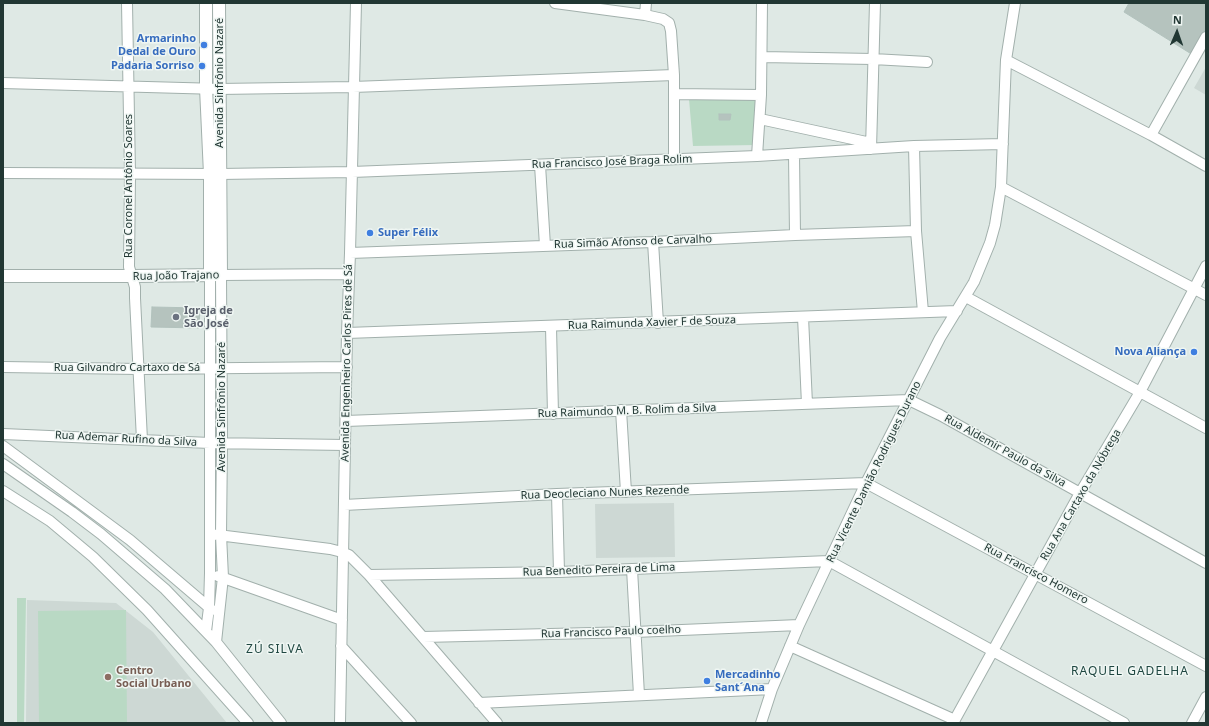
<!DOCTYPE html>
<html>
<head>
<meta charset="utf-8">
<style>
	body { margin:0 }
	#map { position:relative; width:1209px; height:726px; overflow:hidden; background:#dfe9e5; font-family:"Noto Sans",sans-serif }
	canvas { display:block }
	.frame { position:absolute; inset:0; border:4px solid #213733; pointer-events:none }
	.north { position:absolute; left:1157px; top:12px; width:40px; height:40px; -webkit-text-stroke:3px #eff6f3; paint-order:stroke; rotate:2deg; font-size:11px; font-weight:700; line-height:16px; text-align:center; color:#213733 }
	.north::after { content:''; display:block; margin:auto; width:14px; height:18px; background:#213733; clip-path:polygon(50% 0,100% 100%,50% 72%,0 100%) }
</style>
</head>
<body>
<div id="map">
<canvas width="1209" height="726"></canvas>
<div class="frame"></div>
<div class="north">N</div>
</div>
<script>
const context = document.querySelector('canvas').getContext('2d');
context.lineJoin = 'round';
function fill(path, color) { context.fillStyle = color; context.fill(path, 'evenodd'); }
const toPath = rows => new Path2D(rows.map(r => 'M' + r).join(''));
function stroke(path, color, width, dash) { context.strokeStyle = color; context.lineWidth = width; context.lineCap = dash ? 'butt' : 'round'; context.setLineDash(dash || []); context.stroke(path); }
function write(font, color, halo, rows, align = 'center') {
  context.font = font + ' "Noto Sans",sans-serif'; context.lineWidth = 3; context.setLineDash([]); context.textBaseline = 'middle'; context.strokeStyle = halo; context.fillStyle = color; for (const [text, x, y, turn = 0] of rows) {
    context.save(); context.translate(x, y); context.rotate((+turn || 0) * Math.PI / 180); context.textAlign = isNaN(turn) ? turn : align; if (halo) context.strokeText(text, 0, 0); context.fillText(text, 0, 0); context.restore();
  }
}
fill(toPath([
	[1206,67,1206,95,1194,88],
	[674,503,675,557,596,558,595,504],
	[27,600,116,603,153,632,227,723,26,723]
]), '#cdd8d4');
fill(toPath([
	[689,99,760,100,757,145,693,146],
	[17,598,26,598,24,723,17,723],
	[126,610,127,723,39,723,38,611]
]), '#b9d9c4');
const building = toPath([
	[1129,3,1206,3,1206,32,1193,55,1124,12,1129,3],
	[719,114,731,114,730,120,719,120,719,114],
	[152,307,200,308,199,328,151,327,152,307]
]);
fill(building, '#b5c3be');
stroke(building, '#b2c2bd', 1);
const minor = toPath([
	[127,3,130,174,129,267,135,287,135,298,142,440],
	[555,3,645,15,663,19,669,23,671,31,674,75,674,159],
	[645,15,646,3],
	[762,57,873,59,927,62],
	[1006,60,1151,135,1206,166],
	[3,83,219,89,353,87,674,75],
	[674,94,761,95],
	[760,119,871,143],
	[1151,135,1206,37],
	[914,146,916,231,923,312],
	[871,149,875,3],
	[794,154,795,235],
	[757,156,761,95,762,3],
	[540,165,545,246],
	[3,173,220,174,352,172,757,156,914,146,1003,144],
	[1001,187,1206,295],
	[653,242,658,323],
	[350,253,653,242,795,235,916,231],
	[966,297,1206,428],
	[803,317,807,404],
	[551,327,553,414],
	[347,333,957,311],
	[3,367,139,369,347,367],
	[621,410,626,492],
	[346,421,909,400,940,415,1206,563],
	[3,434,210,443,345,445],
	[3,446,130,540,212,610],
	[3,464,72,512,101,534,165,589,216,642,281,723],
	[3,491,50,521,93,557,147,610,248,723],
	[557,494,559,572],
	[344,505,557,494,866,483,1206,666],
	[210,534,330,549,342,552,349,555,369,575,497,723],
	[632,569,639,695],
	[369,575,559,572,829,561,1124,723],
	[218,576,342,620],
	[206,631,209,608,210,573,210,275],
	[423,637,635,632,799,625],
	[216,642,223,577,221,535,222,443,221,275,349,274],
	[341,646,411,723],
	[790,646,955,720],
	[479,703,772,689],
	[340,723,347,333,350,253,356,3],
	[761,723,772,689,799,625,866,483,940,338,974,282,990,243,995,225,1001,187,1006,60,1015,3],
	[953,723,1080,493,1140,392,1206,266],
	[1192,723,1206,697]
]);
const tertiary = toPath([
	[206,3,206,88,210,174,210,275],
	[3,276,132,276,221,275,219,3]
]);
stroke(minor, '#a2b0ac', 12);
stroke(tertiary, '#a2b0ac', 14);
stroke(minor, '#fff', 10);
stroke(tertiary, '#fff', 12);
for (const [x, y, r, color] of [
	[204,45,4,"#3f7fe0"],
	[202,66,4,"#3f7fe0"],
	[370,233,4,"#3f7fe0"],
	[176,317,4,"#6b7280"],
	[1194,352,4,"#3f7fe0"],
	[108,677,4,"#8d6e63"],
	[707,681,4,"#3f7fe0"]
]) { const dot = new Path2D(); dot.arc(x, y, r, 0, 2 * Math.PI); context.fillStyle = color; context.fill(dot); stroke(dot, '#eff6f3', 1.5); }
write('bold 11px', '#366cbe', '#eff6f3', [
	["Armarinho",196,39],
	["Dedal de Ouro",196,52],
	["Padaria Sorriso",194,66],
	["Super Félix",378,233,"left"],
	["Nova Aliança",1186,352],
	["Mercadinho",715,675,"left"],
	["Sant´Ana",715,688,"left"]
], 'right');
write('11px', '#213733', '#eff6f3', [
	["Avenida Sinfrônio Nazaré",220,83,-90],
	["Rua Francisco José Braga Rolim",612,162,-2],
	["Rua Coronel Antônio Soares",129,186,-90],
	["Rua Simão Afonso de Carvalho",633,242,-2],
	["Rua João Trajano",176,276,-1],
	["Rua Raimunda Xavier F de Souza",652,323,-2],
	["Avenida Engenheiro Carlos Pires de Sá",347,363,-89],
	["Rua Gilvandro Cartaxo de Sá",127,368],
	["Avenida Sinfrônio Nazaré",222,407,-90],
	["Rua Raimundo M. B. Rolim da Silva",627,411,-2],
	["Rua Ademar Rufino da Silva",126,439,3],
	["Rua Aldemir Paulo da Silva",1005,451,29],
	["Rua Vicente Damião Rodrigues Durano",874,472,-64],
	["Rua Deocleciano Nunes Rezende",605,493,-2],
	["Rua Ana Cartaxo da Nóbrega",1081,495,-60],
	["Rua Benedito Pereira de Lima",599,570,-2],
	["Rua Francisco Homero",1036,574,28],
	["Rua Francisco Paulo coelho",611,632,-2]
]);
write('bold 11px', '#5b616d', '#eff6f3', [
	["Igreja de",184,311],
	["São José",184,324]
], 'left');
write('bold 11px', '#785e54', '#eff6f3', [
	["Centro",116,671],
	["Social Urbano",116,684]
], 'left');
context.letterSpacing = '1px';
write('12px', '#1f4741', '#eff6f3', [
	["ZÚ SILVA",275,650],
	["RAQUEL GADELHA",1130,672]
]);
context.letterSpacing = '0px';
</script>
</body>
</html>
